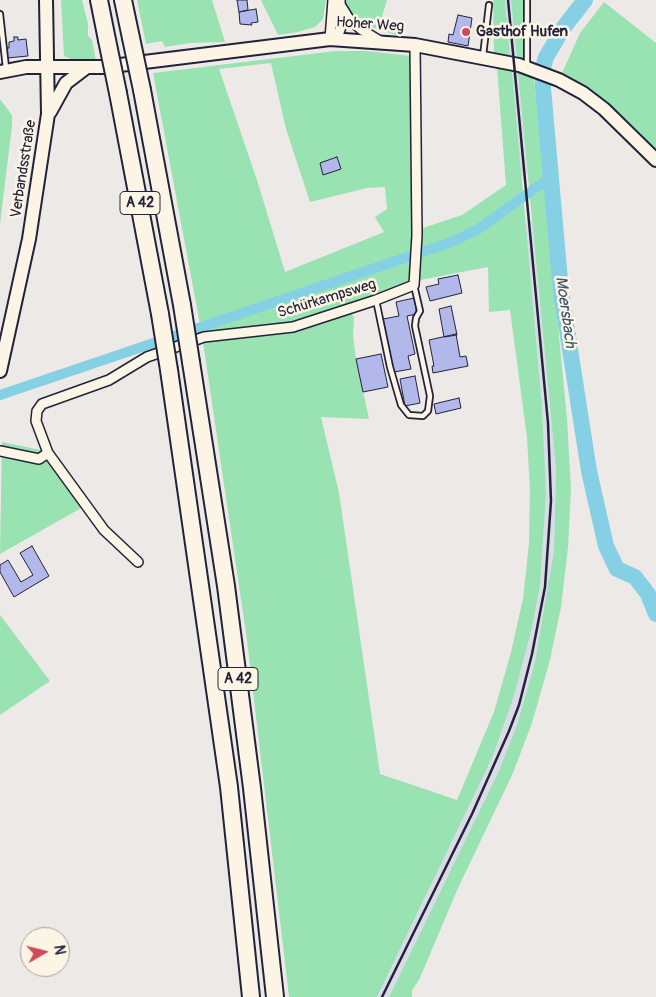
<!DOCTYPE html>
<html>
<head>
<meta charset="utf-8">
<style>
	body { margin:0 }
	#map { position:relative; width:656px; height:997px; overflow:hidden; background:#ede9e6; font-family:Pangolin,sans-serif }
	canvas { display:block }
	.north { position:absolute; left:20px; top:927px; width:50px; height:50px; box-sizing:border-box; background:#fcf5e5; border:1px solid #a5a1a1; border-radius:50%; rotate:82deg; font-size:14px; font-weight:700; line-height:20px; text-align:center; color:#22223b }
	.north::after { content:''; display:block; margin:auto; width:18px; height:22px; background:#d1495b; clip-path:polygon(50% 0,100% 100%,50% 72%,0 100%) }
</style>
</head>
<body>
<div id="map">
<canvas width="656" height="997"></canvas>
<div class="north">N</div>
</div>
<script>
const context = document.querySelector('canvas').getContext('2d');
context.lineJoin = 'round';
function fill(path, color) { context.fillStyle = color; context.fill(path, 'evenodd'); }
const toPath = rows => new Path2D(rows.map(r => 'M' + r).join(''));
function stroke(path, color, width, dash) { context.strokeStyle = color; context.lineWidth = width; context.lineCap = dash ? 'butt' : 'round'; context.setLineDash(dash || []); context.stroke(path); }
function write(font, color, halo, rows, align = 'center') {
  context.font = font + ' Pangolin,sans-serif'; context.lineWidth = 5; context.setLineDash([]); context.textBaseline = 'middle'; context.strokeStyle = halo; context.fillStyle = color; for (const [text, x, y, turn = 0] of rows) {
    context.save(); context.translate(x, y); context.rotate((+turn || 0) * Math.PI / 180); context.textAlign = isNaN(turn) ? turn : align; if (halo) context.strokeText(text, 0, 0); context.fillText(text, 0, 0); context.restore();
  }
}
fill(toPath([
	[505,0,511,0,517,58,510,57],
	[512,71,518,73,527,173,521,177],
	[532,221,556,469,554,551,544,619,535,662,517,725,498,773,389,997,377,997,493,756,514,696,532,628,540,586,546,494,542,406,525,224]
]), '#dbdae7');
fill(toPath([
	[61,0,82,0,88,24,88,36,92,40,96,60,73,60,64,56],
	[137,0,212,0,225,42,190,43,165,47,162,41,146,44],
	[261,0,326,0,323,19,315,27,298,32,278,35],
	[345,0,387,0,379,26,399,32,399,36,359,23,351,16],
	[493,0,505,0,510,57,494,53],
	[511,0,525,0,530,63,517,58],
	[604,2,656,43,656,160,604,109,559,80,580,33],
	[336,51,366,51,411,56,413,281,292,324,202,335,153,73],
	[271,63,286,129,310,202,367,188,385,187,387,209,375,217,384,232,285,272,257,180,219,69],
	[497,67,512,71,542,406,546,494,540,586,532,628,514,696,493,756,377,997,289,997,247,640,203,342,294,330,351,312,354,318,353,336,356,359,369,419,321,417,339,493,380,774,457,800,494,712,511,652,523,599,529,543,530,490,527,437,510,310,489,312,488,267,420,280,420,229,462,215,506,185],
	[518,73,534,78,567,419,571,490,568,547,561,607,550,660,532,723,513,773,458,888,419,980,412,990,412,997,389,997,498,773,517,725,535,662,554,551,556,469],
	[0,99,12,115,12,126,0,224],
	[2,442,55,453,90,503,0,554],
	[0,615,50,681,0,715]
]), '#99e2b1');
stroke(toPath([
	[0,395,449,243,477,230,551,177]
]), '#85d0e5', 10);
stroke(toPath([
	[585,0,564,27,546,57,543,68,543,88,561,292,589,471,606,546,617,569,635,577,648,594,656,614]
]), '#85d0e5', 16);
const building = toPath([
	[237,0,247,0,248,10,239,12,237,0],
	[256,9,258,22,251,23,252,25,240,24,239,12,256,9],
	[458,15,472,18,468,46,448,42,449,34,453,35,458,15],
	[14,37,18,37,18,40,26,39,28,56,7,58,6,48,9,48,9,42,14,41,14,37],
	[337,157,341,169,323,175,320,163,337,157],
	[458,275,462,293,430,301,426,287,439,284,438,279,458,275],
	[414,298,417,314,407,316,415,354,408,356,411,369,394,372,383,319,399,316,396,302,414,298],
	[451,306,457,335,444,337,439,309,451,306],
	[456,334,460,357,466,356,468,366,433,373,432,366,434,366,429,340,456,334],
	[381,354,388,387,363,392,356,359,381,354],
	[415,376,420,403,405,406,400,379,415,376],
	[459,398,461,408,436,414,434,404,459,398],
	[32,546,49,576,14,597,0,572,0,565,8,560,21,582,33,575,20,553,32,546]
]);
fill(building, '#b2b8ea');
stroke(building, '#22223b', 1);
const lane = toPath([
	[0,14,6,68],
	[483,56,489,5],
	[527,66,527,0],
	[376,300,390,367,401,405,409,415,423,416,428,411,430,396,415,326,416,318,420,311,414,285]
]);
const street = toPath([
	[341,6,349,19,362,30,380,41],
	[337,38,341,27,340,0],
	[330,39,333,0],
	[0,451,39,459,48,453,36,421,37,411,42,404,109,380,147,357,204,337,293,327,376,300,414,285,417,235,415,45],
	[48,453,104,530,138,562]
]);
const secondary = toPath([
	[0,72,26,67,104,67,330,39,415,45,519,65,559,80,583,93,604,109,656,160],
	[50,112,66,83,87,67],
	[0,371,29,239,48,114,46,0]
]);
const highway = toPath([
	[99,0,107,40],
	[123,0,131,38],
	[142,90,182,305],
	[118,93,160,314],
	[191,362,226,586,252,788,275,997],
	[169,370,229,787,251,997]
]);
stroke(lane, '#22223b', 8);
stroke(street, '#22223b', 12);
stroke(secondary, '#22223b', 16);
stroke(highway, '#22223b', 20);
stroke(lane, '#fcf5e5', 4.5);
stroke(street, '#fcf5e5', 9);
stroke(secondary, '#fcf5e5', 12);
stroke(highway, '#fcf5e5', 16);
stroke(toPath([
	[382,997,472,814,509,731,519,705,532,654,545,587,551,501,548,423,508,0]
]), '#22223b', 2.5);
const highwayBridge = toPath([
	[131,38,142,90],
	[107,40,118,93],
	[182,305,191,362],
	[160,314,169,370]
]);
stroke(highwayBridge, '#22223b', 20, []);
stroke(highwayBridge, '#fcf5e5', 16);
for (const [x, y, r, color] of [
	[466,32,5,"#d1495b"]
]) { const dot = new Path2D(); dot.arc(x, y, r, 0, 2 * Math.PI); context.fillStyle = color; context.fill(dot); stroke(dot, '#fcf5e5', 2); }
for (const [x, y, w] of [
	[140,203,40],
	[238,679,40]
]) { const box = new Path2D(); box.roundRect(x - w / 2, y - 11.5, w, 23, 4); context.fillStyle = '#fcf5e5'; context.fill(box); stroke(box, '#22223b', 1); }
write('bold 14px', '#22223b', null, [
	["A 42",140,203],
	["A 42",238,679]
]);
write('15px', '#22223b', '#fcf5e5', [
	["Hoher Weg",370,25,4],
	["Verbandsstraße",24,169,-81],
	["Schürkampsweg",327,299,-17]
]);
write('bold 15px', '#22223b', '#fcf5e5', [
	["Gasthof Hufen",476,32]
], 'left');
write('italic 16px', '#40566e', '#fcf5e5', [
	["Moersbach",565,312,82]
]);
</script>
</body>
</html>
